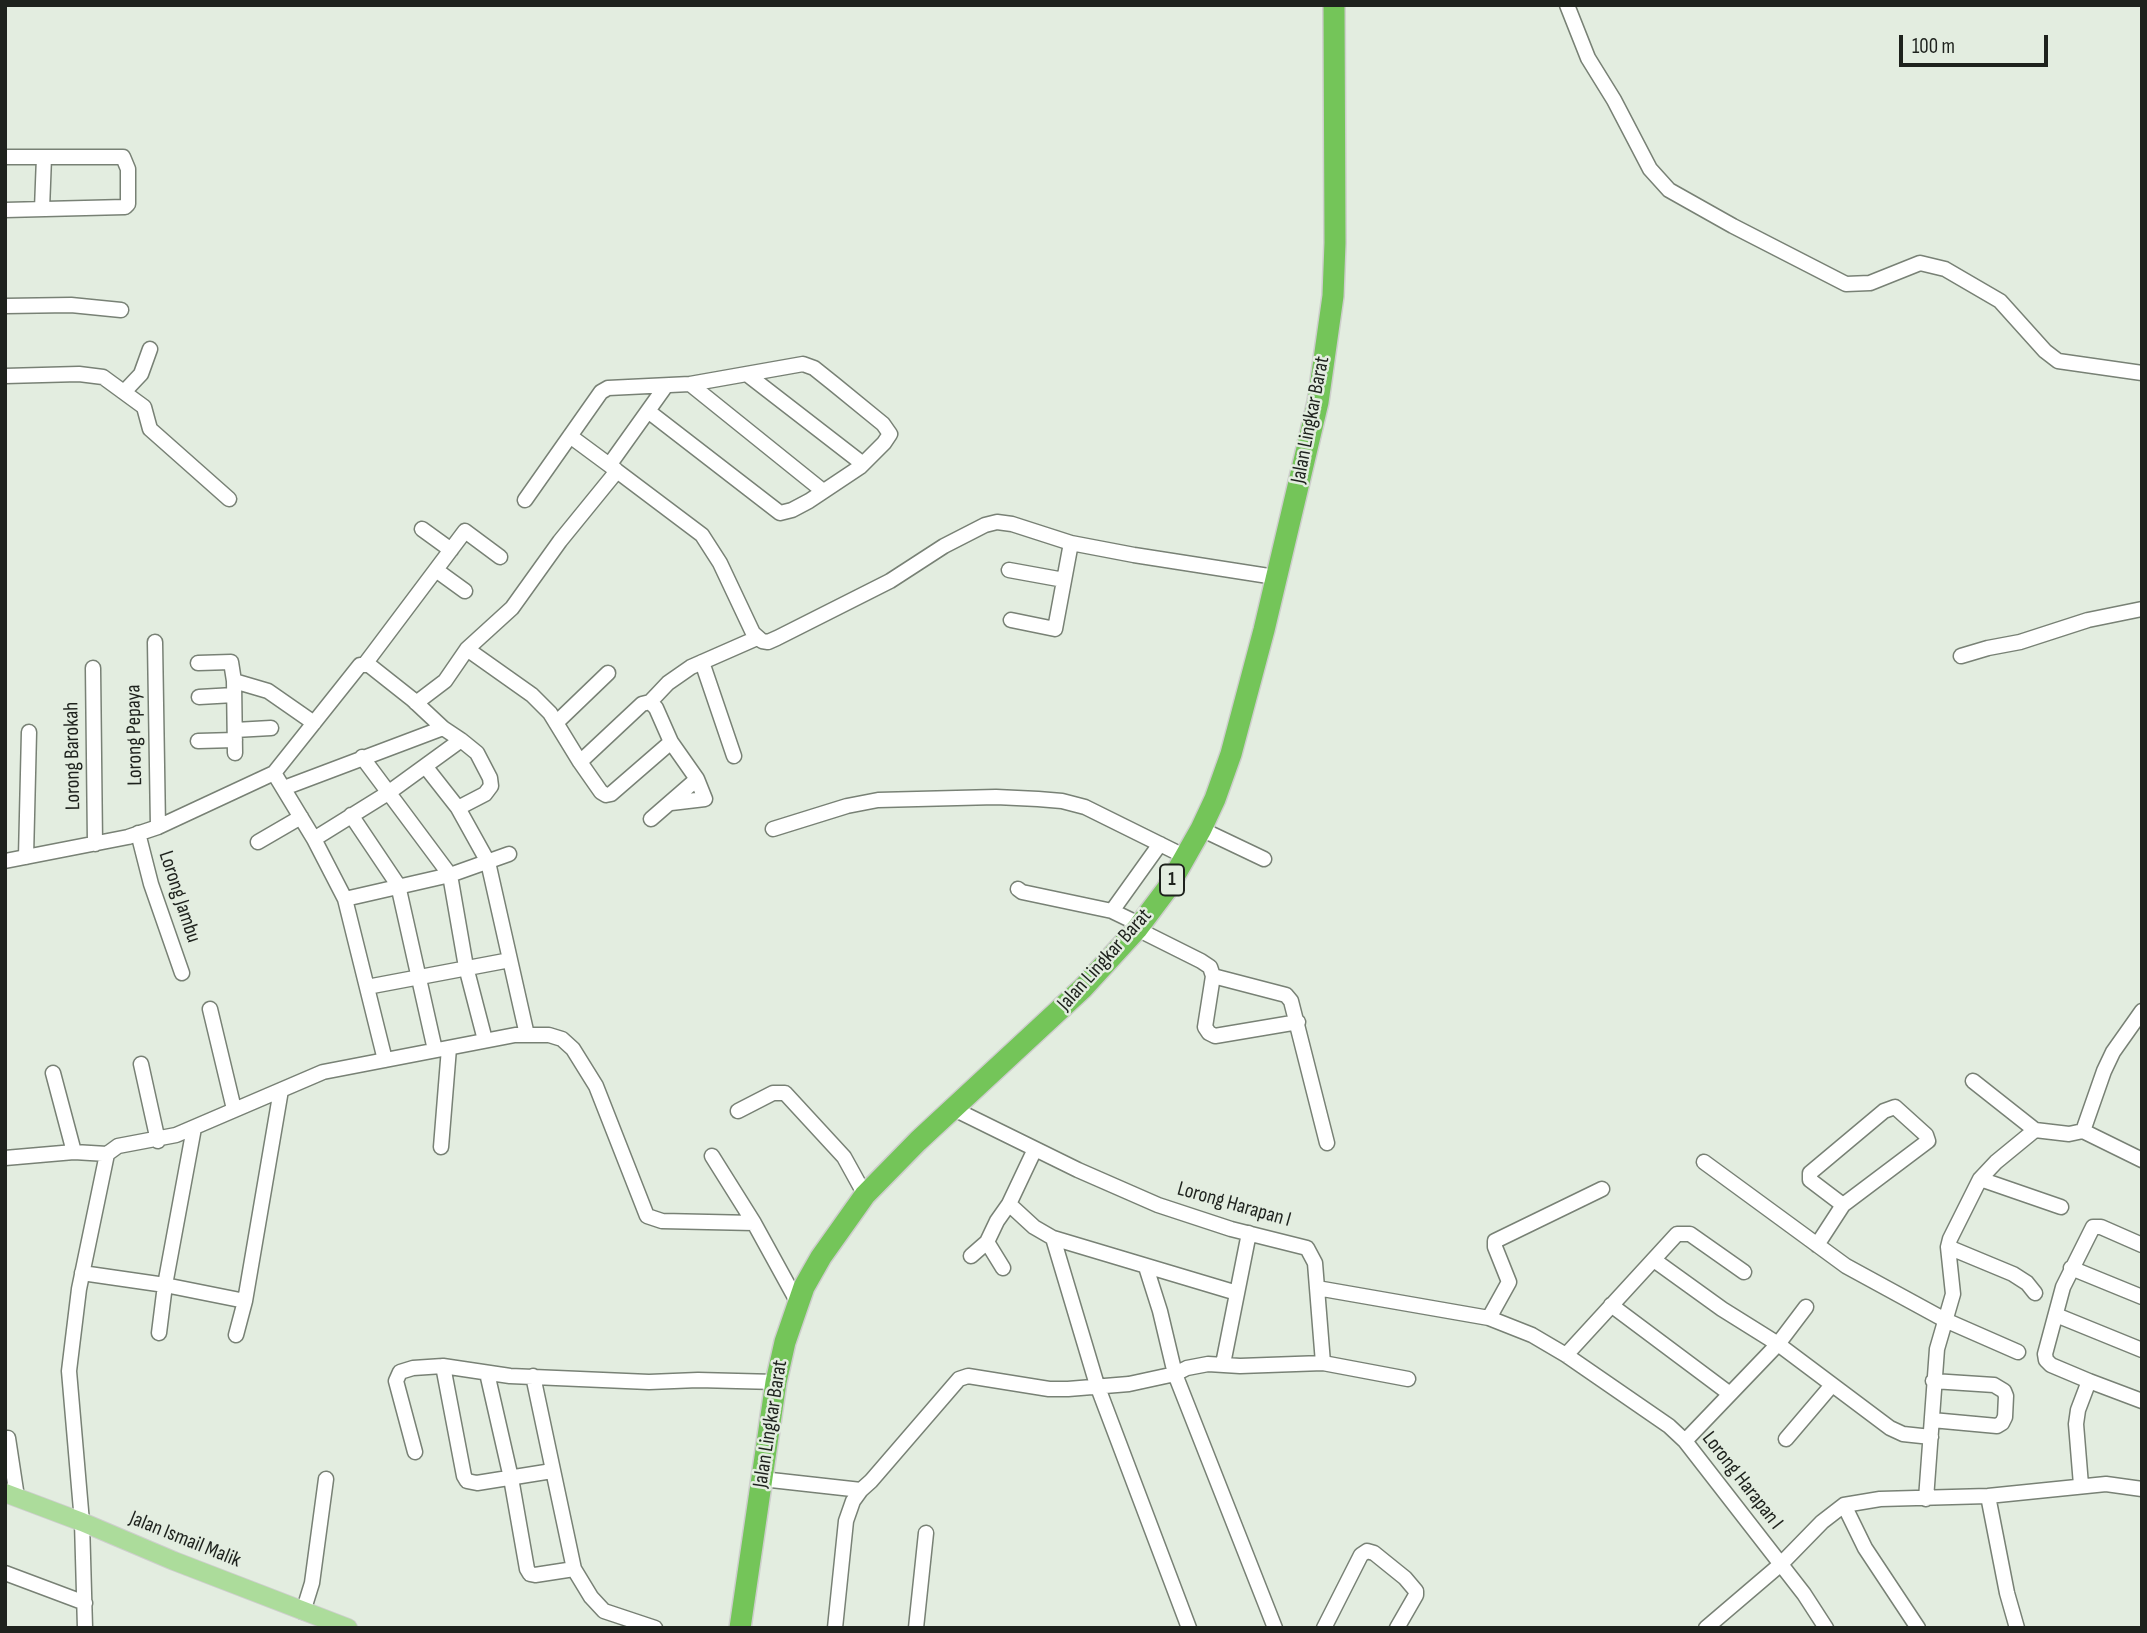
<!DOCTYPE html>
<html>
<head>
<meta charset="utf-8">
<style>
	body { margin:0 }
	#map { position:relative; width:2147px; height:1633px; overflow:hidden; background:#e3ede0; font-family:"Sofia Sans Condensed",sans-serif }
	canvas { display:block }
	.frame { position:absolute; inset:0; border:7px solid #1e221d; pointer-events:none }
	.scale { position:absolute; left:1899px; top:35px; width:149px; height:32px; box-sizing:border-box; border:4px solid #1e221d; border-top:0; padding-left:9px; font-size:21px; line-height:24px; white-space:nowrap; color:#1e221d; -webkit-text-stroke:5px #e3ede0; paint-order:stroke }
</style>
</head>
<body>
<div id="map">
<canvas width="2147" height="1633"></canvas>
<div class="frame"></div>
<div class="scale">100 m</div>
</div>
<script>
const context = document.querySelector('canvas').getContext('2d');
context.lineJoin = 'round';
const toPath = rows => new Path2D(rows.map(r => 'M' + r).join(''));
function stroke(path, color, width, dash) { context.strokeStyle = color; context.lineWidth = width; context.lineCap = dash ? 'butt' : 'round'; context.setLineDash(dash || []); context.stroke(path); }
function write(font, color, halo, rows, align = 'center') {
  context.font = font + ' "Sofia Sans Condensed",sans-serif'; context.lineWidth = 5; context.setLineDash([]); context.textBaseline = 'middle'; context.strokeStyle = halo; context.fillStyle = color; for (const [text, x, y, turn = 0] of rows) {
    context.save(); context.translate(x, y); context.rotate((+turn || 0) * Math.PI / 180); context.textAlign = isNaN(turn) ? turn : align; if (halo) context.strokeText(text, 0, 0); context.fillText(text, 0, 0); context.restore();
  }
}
const minor = toPath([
	[1567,5,1588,58,1614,100,1650,169,1669,190,1733,226,1846,284,1870,283,1920,263,1945,269,2000,301,2045,351,2058,361,2142,373],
	[5,157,123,157,128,169,128,204,125,207,5,210],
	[42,209,44,157],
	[5,306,71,305,121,310],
	[748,375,863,464],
	[5,376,79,374,103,377,144,407,150,429,229,499],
	[690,384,823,491],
	[124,392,141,374,150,349],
	[570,436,616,470],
	[610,464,665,387],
	[525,500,601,392,608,388,690,384,803,364,814,368,834,384,883,424,890,434,884,443,860,467,809,501,792,510,780,513,648,411],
	[422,529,451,550],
	[436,570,465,591],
	[1009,570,1064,580],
	[1011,620,1055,629,1071,543],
	[155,642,158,827],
	[467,649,532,695,550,713,580,762,601,792,606,795,611,794,671,742,656,708,650,702,642,704,580,762],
	[1961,656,1988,648,2020,642,2088,620,2142,609],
	[702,662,734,756],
	[198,663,231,662,234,681],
	[365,664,465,531,500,557],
	[93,668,95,844],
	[199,697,234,695],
	[650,702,668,683,691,667,757,638],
	[416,703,445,681,467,649,512,608,560,541,617,471,702,535,720,563,753,633,762,641,768,642,777,638,890,581,944,546,985,525,997,522,1012,524,1071,543,1134,555,1275,577],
	[556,723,608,673],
	[235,730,271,728],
	[198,741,235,740],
	[235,753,234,681,268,691,314,723],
	[362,757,450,875,466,967,485,1040],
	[425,766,458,808,488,862,527,1035],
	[274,773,314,839,345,899,385,1060],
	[284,788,443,728],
	[671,803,705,799,697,779],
	[458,808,485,794,491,786,490,778,477,753,461,740],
	[351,815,398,885,435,1050],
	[651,819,697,779,671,742],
	[773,829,847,806,878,800,996,797,1038,799,1062,801,1085,807,1186,857],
	[1201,829,1264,859],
	[138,833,151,884,182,973],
	[258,842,301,817],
	[26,857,29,732],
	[5,861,128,837,158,827,274,773,360,665,369,665,412,699,443,728,461,740,388,793,314,839],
	[1018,889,1022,892,1112,911],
	[345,899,450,875,509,854],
	[1141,925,1112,911,1160,844],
	[1137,929,1201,961,1210,967,1213,976,1286,995,1291,1001,1327,1143],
	[1213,976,1205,1027,1209,1033,1215,1036,1298,1022],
	[367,987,510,960],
	[210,1009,234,1109],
	[141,1064,158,1141],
	[53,1073,74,1152],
	[1973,1081,2035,1130],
	[954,1109,1078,1170,1158,1205,1231,1229,1307,1248,1315,1263,1323,1363,1408,1379],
	[738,1111,773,1093,785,1093,844,1157,865,1195],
	[2083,1131,2104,1071,2113,1052,2142,1011],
	[441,1147,449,1048],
	[712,1156,754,1223],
	[5,1158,74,1152,107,1154,118,1146,176,1135,323,1072,515,1035,549,1035,562,1039,573,1049,596,1086,647,1216,662,1221,754,1223,798,1303],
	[1704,1162,1846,1266,1945,1320,2018,1352],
	[1980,1179,2061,1207],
	[1009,1204,1034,1227,1053,1238,1237,1293],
	[1053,1238,1097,1385,1189,1628],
	[987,1242,1003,1268],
	[1817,1245,1843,1205,1928,1141,1926,1135,1895,1107,1884,1111,1810,1173,1810,1180,1843,1205],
	[1948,1247,2013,1274,2027,1283,2035,1293],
	[971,1256,987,1242,997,1221,1009,1204,1035,1149],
	[1654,1260,1722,1309,1778,1344,1890,1428,1903,1434,1931,1437],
	[1146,1267,1160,1311,1175,1374,1187,1368,1208,1364,1240,1366,1323,1363],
	[2071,1268,2142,1297],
	[82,1273,165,1285,245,1301,281,1090],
	[1317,1288,1489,1318,1532,1335,1566,1355,1669,1426,1685,1441,1804,1594,1826,1628],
	[1611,1305,1730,1394],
	[2056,1315,2142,1350],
	[1489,1318,1509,1282,1495,1247,1495,1241,1602,1189],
	[159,1333,165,1285,194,1128],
	[236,1335,245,1301],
	[1566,1355,1677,1234,1690,1234,1744,1272],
	[1223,1364,1249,1233],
	[443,1366,464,1476,467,1481,477,1483,552,1471],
	[487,1373,511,1478,527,1569,530,1574,535,1575,574,1569,533,1376],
	[2089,1381,2051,1365,2046,1360,2045,1354,2063,1287,2093,1227,2101,1227,2142,1245],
	[1932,1420,1997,1426,2002,1423,2005,1417,2006,1396,2004,1391,1994,1385,1933,1381],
	[8,1438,17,1497],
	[1786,1439,1832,1385],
	[1685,1441,1778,1344,1806,1307],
	[415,1452,396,1381,400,1372,413,1368,443,1366,510,1376,649,1382,698,1380,776,1382],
	[762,1479,861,1490,871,1481,959,1379,968,1376,1049,1389,1068,1389,1129,1384,1175,1374,1275,1628],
	[2081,1485,2076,1424,2078,1410,2089,1381,2142,1401],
	[1988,1496,2007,1593,2017,1628],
	[1926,1499,1937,1349,1953,1294,1948,1247,1950,1239,1980,1179,1996,1162,2035,1130,2069,1134,2083,1131,2142,1160],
	[1844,1505,1865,1548,1918,1628],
	[574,1569,591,1597,604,1611,655,1628],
	[5,1573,85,1603],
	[303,1612,312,1583,326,1479],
	[85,1628,82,1522,69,1371,79,1289,107,1154],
	[835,1628,846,1521,853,1501,861,1490],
	[916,1628,926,1533],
	[1324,1628,1361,1555,1367,1551,1374,1553,1405,1578,1416,1591,1416,1595,1397,1628],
	[1706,1628,1781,1564,1822,1522,1844,1505,1880,1499,1988,1496,2106,1484,2142,1489]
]);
const major = toPath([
	[5,1493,82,1522,174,1561,348,1628]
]);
const highway = toPath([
	[740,1628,776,1382,785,1342,804,1287,821,1257,865,1195,918,1141,1083,988,1137,929,1167,889,1201,829,1215,799,1231,754,1264,630,1318,402,1333,296,1335,243,1334,5]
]);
stroke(minor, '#788175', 17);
stroke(major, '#cececd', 20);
stroke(highway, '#cececd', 24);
stroke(minor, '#fff', 14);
stroke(major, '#acdc9b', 18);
stroke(highway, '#74c559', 21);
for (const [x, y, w] of [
	[1172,880,24]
]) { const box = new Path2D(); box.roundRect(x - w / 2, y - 15.5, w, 31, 5); context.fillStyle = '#e3ede0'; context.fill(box); stroke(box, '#1e221d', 2); }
write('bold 19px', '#1e221d', null, [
	["1",1172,880]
]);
write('21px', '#1e221d', '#e3ede0', [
	["Jalan Lingkar Barat",1311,420,-79],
	["Lorong Pepaya",135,735,-91],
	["Lorong Barokah",73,756,-91],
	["Lorong Jambu",179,897,72],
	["Jalan Lingkar Barat",1105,960,-48],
	["Lorong Harapan I",1234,1205,16],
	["Jalan Lingkar Barat",771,1424,-81],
	["Lorong Harapan I",1742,1481,52],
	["Jalan Ismail Malik",185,1540,22]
]);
</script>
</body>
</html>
